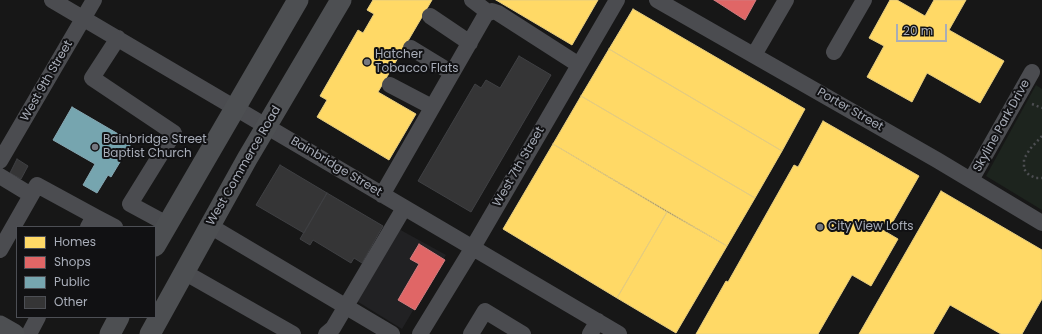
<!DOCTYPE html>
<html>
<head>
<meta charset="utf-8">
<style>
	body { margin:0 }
	#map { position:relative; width:1042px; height:334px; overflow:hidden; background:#171717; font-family:Poppins,sans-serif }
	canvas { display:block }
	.legend { position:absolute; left:16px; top:226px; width:140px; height:92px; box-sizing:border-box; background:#111113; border:1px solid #4d4f55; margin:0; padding:5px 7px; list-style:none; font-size:12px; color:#a8adb8 }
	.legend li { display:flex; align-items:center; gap:8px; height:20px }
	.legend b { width:20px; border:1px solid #4d4f55 }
	.scale { position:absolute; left:896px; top:24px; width:51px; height:18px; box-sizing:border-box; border:2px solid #a8adb8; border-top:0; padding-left:5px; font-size:12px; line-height:14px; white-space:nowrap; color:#a8adb8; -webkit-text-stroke:3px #111113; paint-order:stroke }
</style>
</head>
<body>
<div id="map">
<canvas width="1042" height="334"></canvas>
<ul class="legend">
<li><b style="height:11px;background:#ffd966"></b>Homes</li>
<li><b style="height:11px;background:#e06666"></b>Shops</li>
<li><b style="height:11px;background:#76a5af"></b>Public</li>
<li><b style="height:11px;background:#353536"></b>Other</li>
</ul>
<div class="scale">20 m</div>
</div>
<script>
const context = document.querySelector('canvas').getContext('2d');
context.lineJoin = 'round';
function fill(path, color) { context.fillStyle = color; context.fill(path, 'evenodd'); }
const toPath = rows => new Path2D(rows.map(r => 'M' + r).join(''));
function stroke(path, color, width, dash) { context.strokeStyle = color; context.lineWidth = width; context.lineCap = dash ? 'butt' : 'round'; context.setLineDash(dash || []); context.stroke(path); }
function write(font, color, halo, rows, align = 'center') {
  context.font = font + ' Poppins,sans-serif'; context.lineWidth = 4; context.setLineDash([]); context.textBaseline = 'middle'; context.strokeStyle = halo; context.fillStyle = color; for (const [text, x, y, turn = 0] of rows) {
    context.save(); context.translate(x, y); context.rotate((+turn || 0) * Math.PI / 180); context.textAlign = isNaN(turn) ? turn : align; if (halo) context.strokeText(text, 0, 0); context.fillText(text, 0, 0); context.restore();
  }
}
fill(toPath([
	[397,228,446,255,402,329,355,300]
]), '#212123');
fill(toPath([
	[1036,85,1042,89,1042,210,986,176]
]), '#1d241e');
const homes = toPath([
	[373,0,432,0,378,92,416,114,389,160,317,117,327,100,320,96,358,30,363,33,374,14,367,10,373,0],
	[496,0,598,0,572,45,496,0],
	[890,0,897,0,925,16,934,0,966,0,949,30,1004,61,980,103,927,73,912,102,867,77,884,46,869,38,890,0],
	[633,9,805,109,782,151,609,49,633,9],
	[609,49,782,151,755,198,581,96,609,49],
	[581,96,755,198,727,246,553,144,581,96],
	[823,121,919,176,891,225,885,222,881,229,898,239,871,286,852,275,818,334,696,334,726,281,728,282,794,165,798,167,823,121],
	[553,144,667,212,617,298,503,229,553,144],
	[941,191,1042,250,1042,299,1022,334,1001,334,950,305,933,334,859,334,941,191],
	[667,212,727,246,676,333,617,298,667,212]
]);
fill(homes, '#ffd966');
stroke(homes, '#e5cc7f', 1);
const shops = toPath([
	[714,0,756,0,745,20,714,0],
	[419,244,445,260,415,310,398,300,419,264,410,259,419,244]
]);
fill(shops, '#e06666');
stroke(shops, '#cf7b7f', 1);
const public = toPath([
	[72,107,132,142,111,177,108,175,97,193,83,185,95,164,53,140,72,107]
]);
fill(public, '#76a5af');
stroke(public, '#85a7b2', 1);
const building = toPath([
	[519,56,551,75,471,212,418,181,475,84,481,88,486,80,500,88,519,56],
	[17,159,28,166,21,179,10,173,17,159],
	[280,165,327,193,304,233,256,205,280,165],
	[327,193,383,226,362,263,354,258,351,263,313,240,310,245,300,239,327,193]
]);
fill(building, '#353536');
stroke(building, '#3f4043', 1);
stroke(toPath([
	[1032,104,1042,108],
	[1042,136,1030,149,1024,159,1024,169,1029,175,1036,178,1042,178]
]), '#4d4e52', 2.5, [2, 3]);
stroke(toPath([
	[52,0,619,334],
	[472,0,489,13],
	[657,0,937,160,1042,223],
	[430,16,470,43],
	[118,38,92,78,174,133,130,204,167,224],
	[411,48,452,73],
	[834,52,864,0],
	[754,55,786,0],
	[390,85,432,107],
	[0,161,94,0],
	[0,176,31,195],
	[971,180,1032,72],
	[382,195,486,14,492,11,498,13,579,65],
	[94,216,115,227],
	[210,226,392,334],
	[0,250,37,185,94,216,88,227],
	[184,272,293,334],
	[29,334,38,317],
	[326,334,333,328,404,208],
	[420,334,472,249,617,0],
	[471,334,485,311,523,334],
	[590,334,598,321]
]), '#4b4c50', 16);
stroke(toPath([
	[155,246,298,0],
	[0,326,14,334],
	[110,334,119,317],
	[150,334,247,159,341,0]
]), '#4d4f52', 21);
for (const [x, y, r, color] of [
	[367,62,4,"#757880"],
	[95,147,4,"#757880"],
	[820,227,4,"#757880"]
]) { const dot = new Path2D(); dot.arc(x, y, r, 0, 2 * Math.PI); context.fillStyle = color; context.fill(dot); stroke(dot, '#111113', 1.5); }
write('12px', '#a8adb8', '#111113', [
	["Hatcher",375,55],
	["Tobacco Flats",375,69],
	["Bainbridge Street",103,140],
	["Baptist Church",103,154],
	["City View Lofts",828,227]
], 'left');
write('12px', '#a8adb8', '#111113', [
	["West 9th Street",47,81,-60],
	["Porter Street",850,110,30],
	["Skyline Park Drive",1002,126,-61],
	["West Commerce Road",244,166,-60],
	["Bainbridge Street",336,167,31],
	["West 7th Street",519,167,-60]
]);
</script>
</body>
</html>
